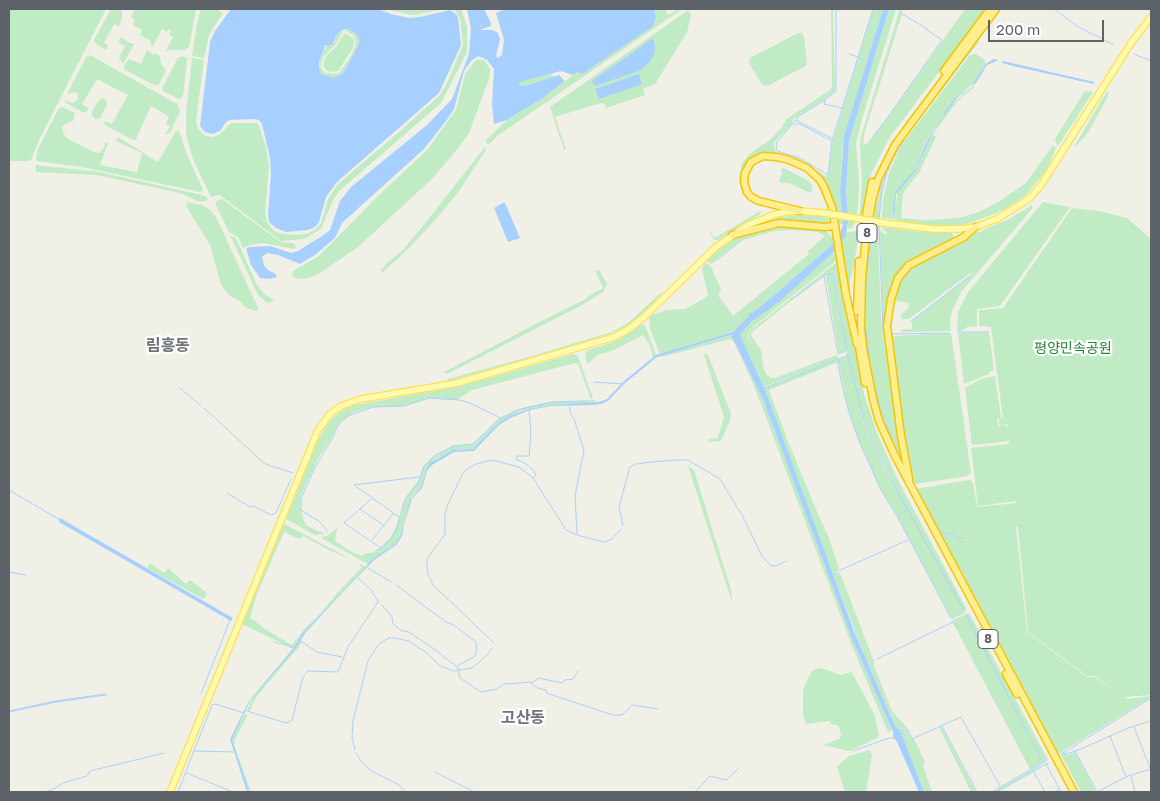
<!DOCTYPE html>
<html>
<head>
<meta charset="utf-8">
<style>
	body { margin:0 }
	#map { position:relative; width:1160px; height:801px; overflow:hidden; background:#f1f0e6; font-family:"Golos Text",sans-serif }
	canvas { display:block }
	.frame { position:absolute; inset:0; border:10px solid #5d6168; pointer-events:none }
	.scale { position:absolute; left:988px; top:20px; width:116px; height:22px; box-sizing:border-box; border:2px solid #5d6168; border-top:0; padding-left:6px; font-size:15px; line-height:18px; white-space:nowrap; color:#5d6168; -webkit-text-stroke:4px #fff; paint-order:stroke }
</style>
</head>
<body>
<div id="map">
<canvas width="1160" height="801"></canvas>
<div class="frame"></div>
<div class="scale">200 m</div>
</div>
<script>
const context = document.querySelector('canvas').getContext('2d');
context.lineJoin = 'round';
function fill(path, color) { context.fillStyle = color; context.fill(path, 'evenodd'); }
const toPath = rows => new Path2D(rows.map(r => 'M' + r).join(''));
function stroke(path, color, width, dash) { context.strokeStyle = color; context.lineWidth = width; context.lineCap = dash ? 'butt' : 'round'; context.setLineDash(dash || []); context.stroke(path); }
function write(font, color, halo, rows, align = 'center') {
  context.font = font + ' "Golos Text","Noto Sans KR",sans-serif'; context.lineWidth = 4.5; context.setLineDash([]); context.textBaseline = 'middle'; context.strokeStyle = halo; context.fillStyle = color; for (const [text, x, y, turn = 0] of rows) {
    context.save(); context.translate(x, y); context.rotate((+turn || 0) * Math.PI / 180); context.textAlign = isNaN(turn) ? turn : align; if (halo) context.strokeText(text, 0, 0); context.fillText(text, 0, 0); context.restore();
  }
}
fill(toPath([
	[9,9,106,9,39,140,31,160,28,161,9,161],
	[111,9,117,9,122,11,122,19,119,26,114,24,104,43,108,46,106,50,96,44,94,40],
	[135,9,196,9,189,47,185,50,170,50,165,52,173,37,169,35,171,31,169,29,167,32,162,29,153,46,150,44,151,41,140,35,142,30,133,25,135,20,131,17],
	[201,9,216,9,223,13,209,35,204,58,192,56,197,23],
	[385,9,445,9,413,15],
	[454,9,461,9,467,27,467,52,441,103,339,191,333,200,321,229,304,239,281,241,221,196,219,195,211,197,193,159,186,135,186,114,192,58,204,60,196,121,198,129,205,136,212,137,219,135,231,123,257,123,259,126,266,147,269,166,265,214,267,222,273,230,278,233,292,235,307,234,314,230,321,224,328,199,338,184,399,132,440,95,446,85,463,45,460,18],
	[654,9,665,9,668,15,678,9,682,9,500,134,489,144,486,143,487,139,507,120,519,112,540,100,577,72,656,17],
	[831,9,833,9,835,90,833,93,824,100,793,119,792,124,774,142,774,145,776,152,799,159,825,176,828,175,833,141,873,9,883,9,843,141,840,192,843,225,837,222,817,174,769,154,746,167,746,193,742,192,739,180,742,163,752,152,770,140,783,126,783,124,786,122,785,120,830,90,832,87],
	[889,9,896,9,862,119,856,143,859,181,858,206,855,223,851,229,848,228,846,193,849,141],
	[900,9,903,9,901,17,864,134,863,143,866,145,892,112,965,9,983,9,983,10,982,15,890,137,872,172,867,185,853,270,850,281,850,296,852,306,851,307,840,245,847,232,856,231,859,225,862,183,860,146,861,136],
	[687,11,689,11,691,16,687,32,655,84,643,89,645,95,606,108,604,103,601,103,555,117,566,149,564,150,550,107],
	[653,38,655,46,639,71,620,77],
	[344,29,336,44,324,56,321,63,321,68,325,73,336,74,340,72,351,56,355,47,356,40,353,35,346,31,346,29,355,33,359,39,354,54,340,76,334,78,322,74,319,69,320,59,327,46,335,42,336,36],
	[798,33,802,33,804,37,807,63,806,66,767,86,762,85,749,63,750,58],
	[344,34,347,34,354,39,353,48,338,71,329,72,324,68,323,64,326,56,336,47],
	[121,37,128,42,134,44,123,64,119,57,125,46,118,43],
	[147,50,153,55,154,53,160,56,161,64,166,70,159,84,156,86,125,70,124,67,125,64,129,59,141,64],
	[975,54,984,59,986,64,975,82,956,97,934,128,923,147,915,169,895,194,893,211,895,219,882,218,883,200,889,173,901,146,970,55],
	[90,55,177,104,180,111,171,131,167,135,166,134,170,126,166,124,169,117,168,116,151,106,135,141,105,125,104,121,105,121,112,124,128,95,97,79,82,104,89,109,86,112,82,112,65,102,65,100,73,103,78,99,78,94,75,92,67,94,86,57],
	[182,56,187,58,187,61,183,96,179,99,163,91,162,88,178,58],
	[476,60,484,60,490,69,490,76,469,133,459,147,433,178,358,247,320,273,308,278,298,279,292,276,293,271,319,256,378,196,427,150,456,110,465,74],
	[550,74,555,76,535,84,525,86,519,85,519,82],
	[973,86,974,87,956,103,933,134,936,137,919,173,906,189,903,194,901,218,925,220,946,219,963,217,979,212,997,203,1026,183,1053,145,1056,148,1051,160,1044,173,1025,196,1003,210,992,215,966,224,950,226,917,224,897,221,895,211,898,191,914,173,934,130,953,104],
	[1109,90,1107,98,1088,133,1075,147,1074,147,1104,96],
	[1085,91,1093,92,1058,146,1055,141,1056,137],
	[102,98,106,100,107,105,100,118,95,119,92,115,92,112,98,101],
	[62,107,75,113,73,121,64,125,62,128,63,133,68,139,94,152,98,153,102,151,106,142,108,143,100,165,137,172,142,153,116,141,118,137,158,162,176,131,179,131,188,157,203,190,200,192,82,167,37,161,36,159,38,149,58,110],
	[485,147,486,150,459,191,438,217,407,250,383,272,380,271,387,263,403,250,426,222],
	[36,165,99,172,206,196,208,200,199,202,180,193,97,175,36,172],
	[784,168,809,181,812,185,812,191,808,192,789,183,782,183,779,181,782,173,781,169],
	[884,176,880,206,878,228,880,293,882,331,890,375,902,456,902,465,881,410,872,375,866,336,865,290,867,269,875,213],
	[222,199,281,242,293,243,296,247,294,249,263,243,250,245,243,248,238,237,229,232,216,205,216,201],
	[187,202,202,205,210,210,216,217,259,310,256,311,247,308,238,300,230,296,221,285,210,245,186,206],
	[1043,202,1070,207,1000,306,977,309,977,326,967,327,962,331,957,331,958,312,968,292],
	[1032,205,1032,209,961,292,952,311,950,320,951,331,901,332,901,330,912,329,912,320,973,274,973,273,969,274,909,319,901,319,901,314,909,308,908,303,893,300,899,284,909,271,920,262,960,244,974,234,1009,219],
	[1072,208,1099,211,1127,218,1151,239,1151,695,1124,697,1128,699,1151,696,1151,697,1057,755,938,531,983,547,936,529,915,489,970,480,973,483,977,507,1017,503,1016,501,978,506,971,448,1009,444,1009,441,972,445,965,388,981,379,995,376,1001,418,997,419,998,426,1007,425,1008,429,1008,424,999,425,999,419,1003,418,991,327,979,326,979,310,1003,308],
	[1016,527,1018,527,1028,632,1087,676,1094,676,1123,697,1094,677,1087,677,1027,632],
	[760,211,762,213,718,240,714,240,711,236,709,229,713,237,715,238],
	[794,215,822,216,830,219,826,224,751,227,769,219],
	[785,225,825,230,833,238,834,243,772,297,752,313,733,332,660,354,650,329,649,316,667,310,685,309,705,298,708,295,702,269,705,264,707,263,711,267,721,289,718,295,733,316,809,254,808,251,825,236,818,232,792,230,774,231,743,240,719,259,711,264,707,260,718,250,740,234],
	[881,227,923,232,949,233,952,233,954,238,948,243,926,252,907,263,896,274,891,294,888,355,883,331,880,230,886,235,887,233],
	[230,235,236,238,257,285,265,295,273,299,273,301,267,303,258,295],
	[834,252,836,261,754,326,749,332,747,337,754,346,748,337,751,330,837,262,864,394,877,433,897,478,966,608,964,613,952,619,897,516,908,510,897,515,881,490,859,441,848,409,839,364,836,363,769,390,787,439,820,519,829,538,839,569,836,571,836,573,840,573,873,659,867,662,801,491,764,388,848,356,864,423,883,467,897,492,870,434,861,409,842,328,835,273,833,273,834,274,838,311,847,352,839,354,826,277,829,274,821,277,792,300,751,333,751,335,761,350,763,366,766,374,771,378,775,378,837,355,838,359,763,387,740,335,751,322,786,295,788,296,787,294],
	[599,270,607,284,603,292,584,304,449,373,445,373,444,372,557,313,586,299,588,296,602,289,603,287,595,271],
	[662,292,663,292,648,309,629,325,603,337,449,381,448,379,532,356,612,332,628,323],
	[643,324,647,330,656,355,653,358,650,345,643,335,614,350,598,355,587,364,585,353,588,350,614,342],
	[951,333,971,473,967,476,916,484,913,482,902,423,892,336],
	[958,333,989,333,994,370,989,372,989,374,964,384],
	[733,335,763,399,852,639,892,730,888,732,852,646,753,383,734,342,731,339,661,357,660,356],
	[703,352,708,355,731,414,730,421,721,441,708,442,710,439,718,438,724,417],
	[573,354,577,355,579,359,593,398,591,399,578,364,575,363,472,390,456,400,429,398,404,406,373,407,354,412,337,425,331,439,319,457,301,495,300,506,304,521,307,526,325,534,315,535,286,519,318,440,329,422,341,411,355,405,457,387],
	[595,400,596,403,550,405,521,411,501,422,473,449,458,449,437,458,426,470,421,487,412,496,398,540,393,546,371,560,368,564,321,538,329,535,341,524,337,529,335,540,336,542,354,553,361,556,367,553,376,552,391,538,402,513,405,499,418,482,424,466,434,457,453,446,473,445,499,419,525,407,552,402],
	[688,466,694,470,731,590,732,602],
	[284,524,351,559,329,550,303,536,299,539,284,532,257,594,250,618,259,624,263,628,292,645,305,628,321,613,338,592,361,568,360,564,366,567,306,630,292,648,242,624,281,529],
	[150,563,164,573,168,568,186,584,190,580,207,593,207,595,203,599,147,568],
	[969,613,1048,760,1033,771,997,792,993,792,1033,769,1044,762,1006,690,1043,761,1030,769,953,623,955,622,953,620],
	[300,641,302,642,298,648,256,697,250,711,247,710,254,696,287,658],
	[874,661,874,666,892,711,909,730,898,728,894,724,868,663],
	[821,668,841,675,852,672,875,716,879,736,877,738,850,751,823,745,840,739,841,735,839,726,831,724,830,721,806,724,803,714,803,689,811,673,813,670],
	[245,714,248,715,235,739,234,745,251,792,248,792,232,743,233,737],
	[941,726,976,792,971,792,939,727],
	[900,730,908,732,911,738,914,739,925,762,923,766,932,792,924,792],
	[870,750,872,756,866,792,845,792,837,767,849,756],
	[1075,752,1096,792,1081,792,1061,755,1063,753,1067,755]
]), '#c0ebc5');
fill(toPath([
	[231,9,335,9,342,10,347,9,378,9,391,14,409,18,420,17,450,10,456,14,458,17,461,45,439,93,337,182,326,197,319,222,315,227,308,230,286,232,276,228,269,222,268,214,271,174,270,158,262,124,259,120,254,119,230,120,226,122,220,131,212,134,205,132,200,126,210,42,215,31],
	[342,30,347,29,355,33,359,39,359,42,354,54,342,74,334,78,322,74,319,69,319,62,325,47,324,45,327,46,333,44,336,36],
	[467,9,484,9,491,23,491,26,480,30,493,30,498,33,500,39,496,56,498,58,502,55,504,40,496,13,505,9,654,9,656,17,652,27,582,74,577,72,573,75,561,71,520,82,519,85,525,86,559,75,565,81,540,100,519,112,507,120,494,124,492,105,494,69,487,60,483,58,478,56,471,61,464,71,454,109,446,121,424,149,342,223,335,238,315,255,300,264,278,255,267,253,262,257,264,265,268,270,276,274,277,277,270,279,260,278,251,265,246,249,249,247,270,246,291,253,298,251,325,234,330,230,340,201,351,187,427,125,452,99,469,54,471,28],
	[883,9,889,9,849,141,846,193,848,222,846,235,834,252,779,302,751,322,740,335,765,390,854,631,894,724,901,732,924,792,919,792,897,742,893,736,893,732,852,639,763,399,731,335,657,357,624,384,609,400,604,403,595,405,550,406,530,410,510,418,498,426,474,451,454,452,432,465,427,471,422,488,412,499,404,524,402,536,396,545,374,560,343,592,306,632,295,649,250,701,232,740,247,785,248,792,247,792,230,739,249,701,291,651,303,633,364,569,371,560,395,544,400,536,410,500,421,487,426,470,430,463,453,450,473,449,498,424,509,416,529,409,550,405,599,402,607,399,624,381,656,355,733,332,749,316,749,312,752,313,772,297,834,243,839,235,843,225,840,192,844,136],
	[653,38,655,46,654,55,648,64,639,71,595,86,592,81],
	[993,59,999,60,987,65,976,83,957,98,934,130,914,173,896,194,895,211,896,221,893,211,895,194,897,190,915,169,924,147,931,134,951,103,956,97,971,87,986,64],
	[1003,61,1094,82,1094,84,1013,66,1002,63],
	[639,74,642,84,599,99,595,89],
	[503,203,505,203,520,238,508,242,494,208],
	[60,518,233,618,231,621,59,522]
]), '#a8d0ff');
stroke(toPath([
	[836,9,836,91,825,100,799,116,776,143,777,151,800,158,828,175,832,141,873,9],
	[888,9,892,10],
	[1054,9,1077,26,1114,45],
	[849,54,858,57],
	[1134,54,1151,61],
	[825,100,824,104,842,108],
	[796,120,833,139],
	[794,125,798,123,832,141],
	[873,136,886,120,942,40,927,30,926,28,902,14],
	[873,219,878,194,892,158],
	[879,220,882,192,887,172,894,157,910,130,978,42],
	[879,224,883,331,888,356],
	[825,275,834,274,839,311,847,350],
	[865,283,873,223],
	[791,300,824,276,838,354],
	[864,317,871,372],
	[910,322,971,275],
	[958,332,989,332],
	[892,334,948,333],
	[847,353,865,423,884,467,964,611],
	[841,358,838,364,842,385,848,409,859,441,881,490,897,516,951,618],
	[872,376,881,411,896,450],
	[594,382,622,384],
	[180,388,201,406],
	[762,389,849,355],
	[570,406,570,413,574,419,584,450,575,496,577,534],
	[204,408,265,464,293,473],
	[529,410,531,432,529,456,517,456,516,459,528,465,534,471,536,475,533,478],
	[9,490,60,520],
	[227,493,250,507,253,506,271,515,276,513,291,479],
	[371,499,344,523,381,548,375,551],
	[360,509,383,525],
	[898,515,907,510],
	[399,517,354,485,419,477],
	[623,526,619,507,630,467,636,464,651,462,677,460,688,460,720,479,742,515,762,556,768,563,772,566,775,566,787,561],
	[939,531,963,539],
	[328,532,320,522,301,510,301,499,314,469,332,439,338,425,348,416,373,407,404,406,429,398,460,400,470,403,501,418],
	[372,540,393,514],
	[381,548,391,538,396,530,405,499,418,482,424,466,434,456,453,446,473,444,499,419,517,410,552,402,586,401],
	[368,568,391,582],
	[9,572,26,575],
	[836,572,908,540],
	[358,578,371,590,379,603],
	[396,585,446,622,454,625,476,642,477,651,474,657,457,666],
	[382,605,392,617,393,624,402,631,407,631,437,651,458,668,460,678,481,692,497,689,504,684,533,682,539,678,562,683,565,680,573,679,578,671],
	[966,615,1043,762,992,792],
	[953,621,956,626],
	[299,640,317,652,342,657],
	[274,642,289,646,293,648],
	[494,643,433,585,428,575,427,567,427,560,431,553,445,534,445,513,448,504,463,473,467,469,476,464,492,460,519,467,533,478,566,530,577,535,604,542,612,539,621,529],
	[877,659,953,622],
	[866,663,874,660],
	[531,683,537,688,546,690,546,693,613,715,622,715,632,705,658,709],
	[201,694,230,620],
	[9,711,55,701,106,694],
	[247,711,286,723,289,722,292,720,303,677,308,671,338,672,348,647,378,602],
	[9,712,56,702,106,695],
	[942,726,977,792],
	[1134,727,1150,768],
	[897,729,909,731,912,739,961,717,1000,786],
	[1110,736,1126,777],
	[355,750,352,737,353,721,368,661,379,644,389,638,394,638,409,641,428,654,440,666,454,671,472,668,487,655,492,648],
	[195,751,234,752],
	[853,751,889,738,895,738],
	[1075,751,1097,792,1128,776,1151,769],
	[356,753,361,761,370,770,399,785,405,792],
	[1063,753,1066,754,1081,749,1128,728,1151,721],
	[1060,755,1151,698],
	[1046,764,1061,792],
	[435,772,474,792],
	[1034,772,1045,792],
	[186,773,233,792],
	[1131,776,1135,792],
	[43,792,52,790,63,783,87,776,90,771,164,753],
	[178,792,212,705,215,704,244,713],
	[695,792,710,776,726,780,739,768],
	[997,792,1048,763],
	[1054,792,1059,790]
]), '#a8d0ff', 1);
const primary = toPath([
	[885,223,933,229,958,229,975,227,997,219,1030,198,1041,185,1131,43,1151,17],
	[170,792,318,430,330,414,341,406,361,399,457,383,614,337,629,329,644,317,716,247,748,225,773,215,785,212,800,211,824,213]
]);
const motorway = toPath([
	[996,9,895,145,878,179,873,197,866,236,862,278,861,328,863,348,873,399,879,421,895,456,1074,792],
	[944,71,990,9],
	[800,211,759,201,751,197,747,192,744,182,745,173,751,162,763,156,777,157,789,160,807,168,820,180,824,187,832,207,846,295,857,344],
	[866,214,872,182],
	[732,235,779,223,825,227,834,226],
	[857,311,859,261],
	[858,341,865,383],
	[909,479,901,436,887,326,891,299,898,278,909,265,964,237,975,227],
	[1006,674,1017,694]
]);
stroke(primary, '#ffe151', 8);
stroke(motorway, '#f7c400', 9);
stroke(primary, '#fffaad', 5.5);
stroke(motorway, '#ffee8f', 6);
const primaryBridge = toPath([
	[824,213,885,223]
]);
stroke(primaryBridge, '#ffe151', 8, []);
stroke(primaryBridge, '#fffaad', 5.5);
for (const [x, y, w] of [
	[867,233,20],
	[988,639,20]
]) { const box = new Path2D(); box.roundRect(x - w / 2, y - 9.5, w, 19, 4); context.fillStyle = '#fff'; context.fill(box); stroke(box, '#5d6168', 1); }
write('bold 12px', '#5d6168', null, [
	["8",867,233],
	["8",988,639]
]);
write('14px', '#2a8138', '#fff', [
	["평양민속공원",1073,349]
]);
write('bold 16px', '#6e737a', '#fff', [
	["림흥동",168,346],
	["고산동",523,718]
]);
</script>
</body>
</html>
